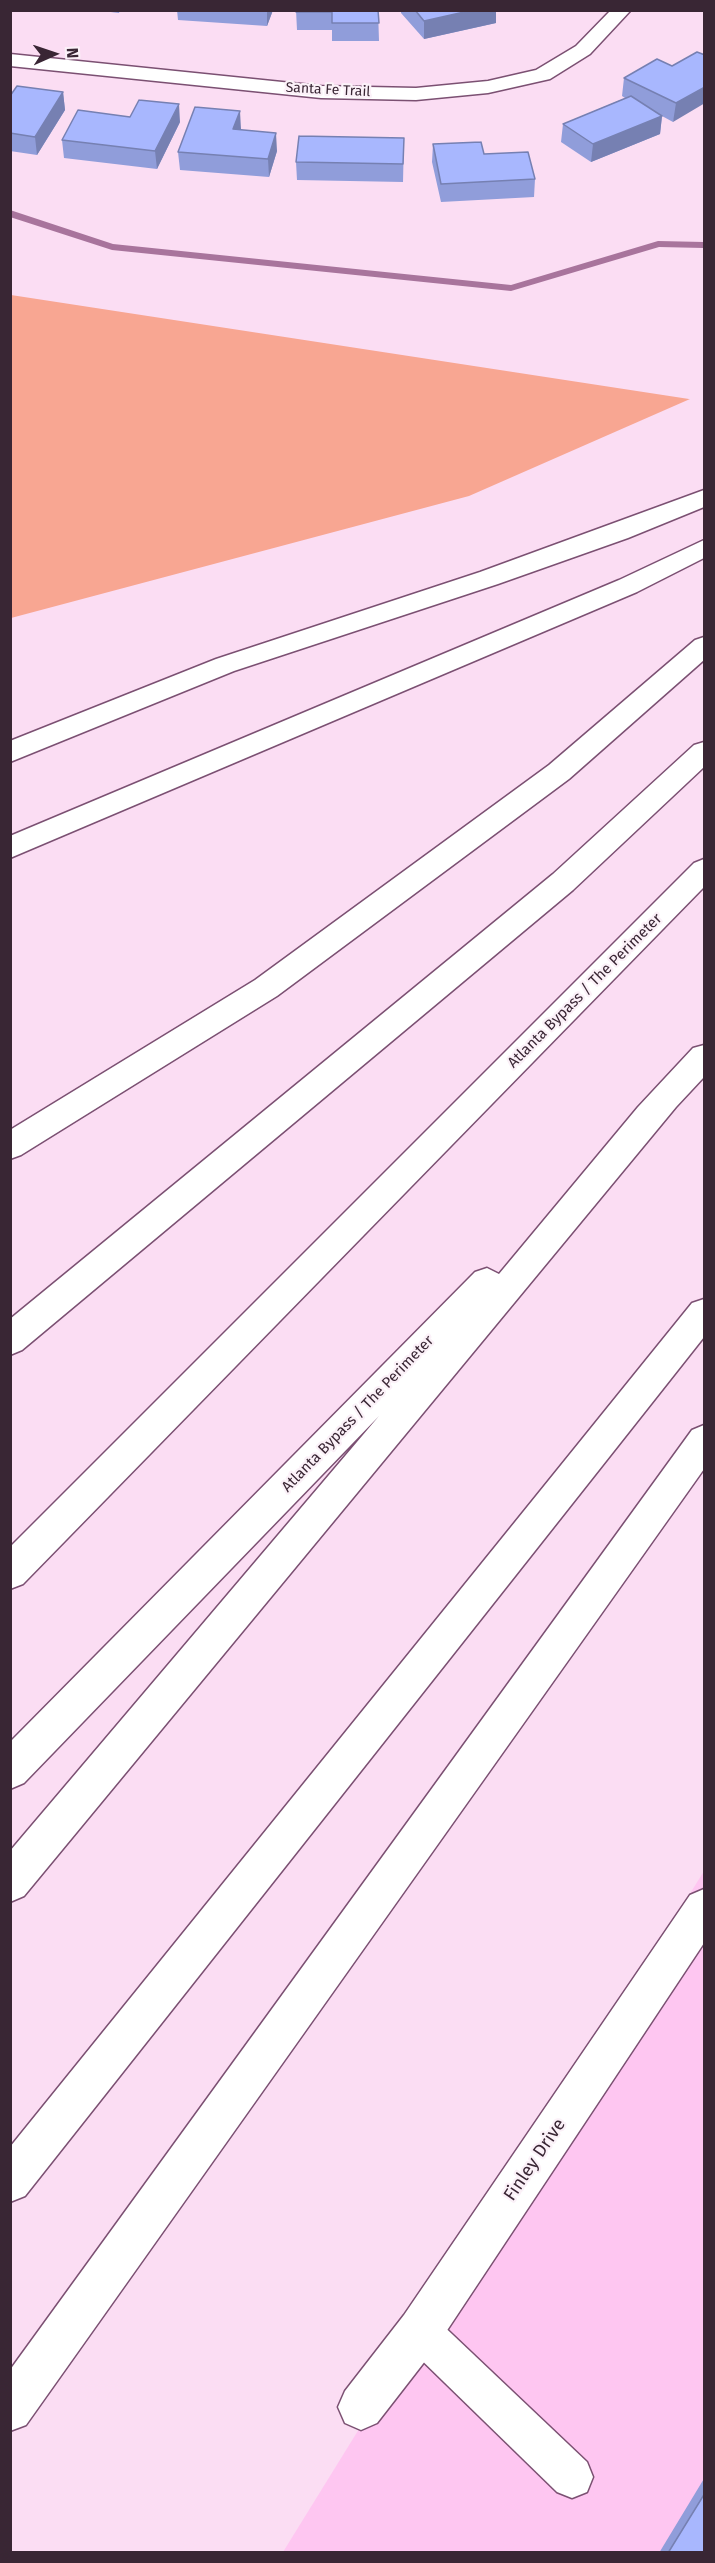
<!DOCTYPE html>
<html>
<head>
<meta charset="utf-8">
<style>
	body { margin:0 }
	#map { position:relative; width:715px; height:2563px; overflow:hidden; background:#fbddf3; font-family:"Fira Sans",sans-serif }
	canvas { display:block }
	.frame { position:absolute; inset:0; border:12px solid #392634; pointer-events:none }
	.north { position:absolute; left:24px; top:24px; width:60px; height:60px; -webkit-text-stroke:4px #fbf1f8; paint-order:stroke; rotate:87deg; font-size:16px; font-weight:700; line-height:24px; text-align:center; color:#392634 }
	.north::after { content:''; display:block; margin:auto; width:21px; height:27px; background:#392634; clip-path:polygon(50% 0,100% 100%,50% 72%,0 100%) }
</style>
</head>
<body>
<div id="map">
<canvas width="715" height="2563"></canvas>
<div class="frame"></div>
<div class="north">N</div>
</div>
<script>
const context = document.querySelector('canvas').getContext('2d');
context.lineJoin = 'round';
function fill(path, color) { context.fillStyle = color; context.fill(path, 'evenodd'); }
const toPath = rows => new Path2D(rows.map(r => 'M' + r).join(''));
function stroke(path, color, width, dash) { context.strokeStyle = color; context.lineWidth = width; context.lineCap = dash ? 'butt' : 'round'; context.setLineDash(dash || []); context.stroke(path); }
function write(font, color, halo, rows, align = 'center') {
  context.font = font + ' "Fira Sans",sans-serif'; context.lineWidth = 4.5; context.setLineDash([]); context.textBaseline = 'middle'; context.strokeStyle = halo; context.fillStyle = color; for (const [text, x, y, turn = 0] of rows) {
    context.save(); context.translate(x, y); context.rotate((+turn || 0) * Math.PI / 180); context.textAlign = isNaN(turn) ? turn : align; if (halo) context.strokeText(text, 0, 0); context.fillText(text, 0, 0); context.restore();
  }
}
fill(toPath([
	[704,1871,704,2552,283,2552]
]), '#fec6f1');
fill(toPath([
	[11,295,689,399,690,399,469,496,11,618]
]), '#f8a692');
fill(toPath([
	[10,210,113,244,511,285,658,241,704,242,704,248,659,247,511,291,112,250,10,217,10,210]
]), '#a8749c');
const lane = toPath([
	[420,2311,434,2317,587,2462,593,2477,587,2492,572,2498,557,2492,406,2345,400,2331,406,2317,420,2311]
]);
const street = toPath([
	[611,10,631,10,590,54,550,79,488,93,416,100,321,98,10,66,10,54,321,86,416,88,488,81,536,70,576,46,611,10],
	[704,1889,704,1943,436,2347,377,2423,361,2430,345,2423,338,2407,345,2391,404,2315,690,1895,704,1889]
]);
const highway = toPath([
	[704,490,704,507,628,538,498,584,234,671,10,762,10,741,216,659,480,572,704,490],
	[704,540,704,558,637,592,10,858,10,836,619,580,704,540],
	[704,637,704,660,569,779,277,996,21,1155,10,1159,10,1130,255,980,549,765,695,640,704,637],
	[704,742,704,767,573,890,22,1350,10,1355,10,1319,553,874,694,745,704,742],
	[704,859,704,887,23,1584,10,1589,10,1547,694,863,704,859],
	[704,1045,704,1077,676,1107,24,1896,10,1902,10,1851,379,1416,24,1783,10,1789,10,1742,475,1272,487,1268,499,1274,638,1107,693,1048,704,1045],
	[704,1299,704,1337,25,2196,10,2202,10,2147,692,1303,704,1299],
	[704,1425,704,1469,26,2425,10,2431,10,2370,692,1430,704,1425]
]);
stroke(lane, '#7b5072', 3);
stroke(street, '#7b5072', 3);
stroke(highway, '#7b5072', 3);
fill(lane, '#fff');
fill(street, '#fff');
fill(highway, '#fff');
fill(toPath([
	[94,10,120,10,119,13],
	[177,10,273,10,267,26,178,20],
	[296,10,378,10,379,41,332,41,332,30,297,30],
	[401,10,501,10,496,12,496,23,424,39,401,13],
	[697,52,673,122,662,116,660,134,591,162,561,142,563,124,625,98,622,96,624,78,672,66],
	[63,92,65,110,37,155,10,151,10,96],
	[240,111,240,130,277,151,269,177,180,170,178,152],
	[180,122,157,169,64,158,62,140],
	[404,138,403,182,297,180,296,162],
	[433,144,484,154,535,179,534,197,441,202,432,162],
	[705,2477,705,2553,659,2553]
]), '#909dda');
fill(toPath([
	[267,10,273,10,267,26],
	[473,10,501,10,496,12,496,23,424,39,424,21],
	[705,87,705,103,673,122,676,103],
	[63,92,65,110,37,155,35,137],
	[179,104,180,122,157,169,155,151],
	[240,111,241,129,234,147,233,129],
	[662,116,660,134,591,162,593,144],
	[276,133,277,151,269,177,268,159]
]), '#7680b2');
const building = toPath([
	[296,10,378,10,379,23,332,23,332,12,296,12,296,10],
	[415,10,473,10,424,21,415,10],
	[697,52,705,55,705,87,676,103,624,78,657,59,672,66,697,52],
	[17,86,63,92,35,137,10,133,10,96,17,86],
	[631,96,662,116,593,144,563,124,631,96],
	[139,100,179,104,155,151,62,140,78,110,130,117,139,100],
	[195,107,240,111,233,129,276,133,268,159,178,152,195,107],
	[299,136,404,138,403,164,296,162,299,136],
	[481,142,484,154,528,152,535,179,441,184,433,144,481,142],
	[705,2493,705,2553,668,2553,705,2493]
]);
fill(building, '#a8b7fe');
stroke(building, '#7680b2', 1.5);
write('14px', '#392634', '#fbf1f8', [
	["Santa Fe Trail",328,90,3]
]);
write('15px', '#392634', '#fbf1f8', [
	["Atlanta Bypass / The Perimeter",585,991,-45],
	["Atlanta Bypass / The Perimeter",358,1414,-46]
]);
write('18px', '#392634', '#fbf1f8', [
	["Finley Drive",535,2160,-56]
]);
</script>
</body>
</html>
